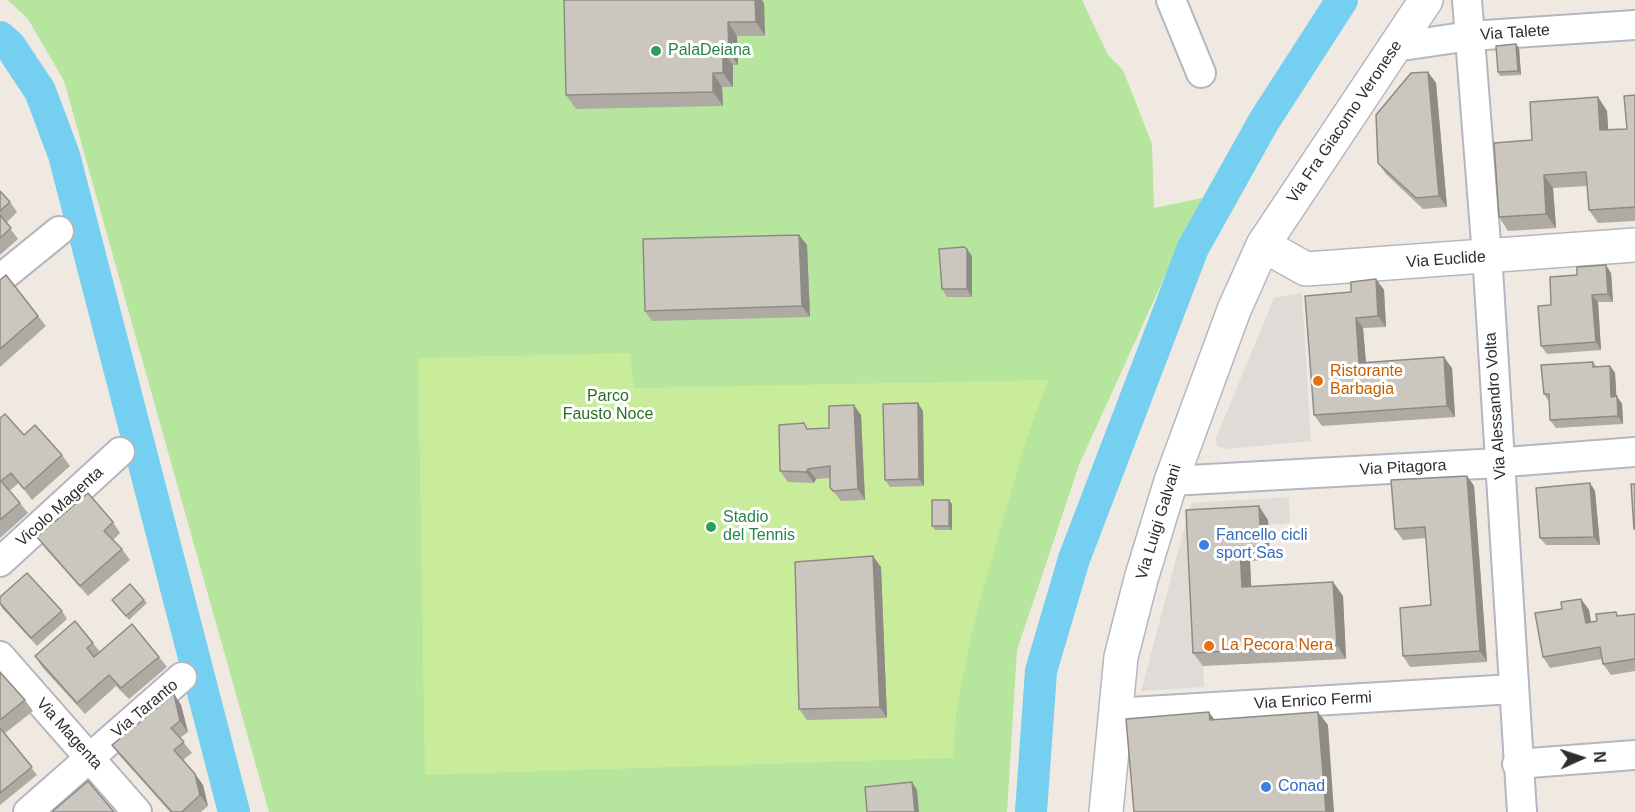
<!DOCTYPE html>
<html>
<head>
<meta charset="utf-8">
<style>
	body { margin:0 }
	#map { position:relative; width:1635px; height:812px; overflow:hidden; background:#efe9e1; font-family:Helvetica,sans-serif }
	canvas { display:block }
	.north { position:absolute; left:1551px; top:728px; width:60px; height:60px; -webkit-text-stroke:4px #fff; paint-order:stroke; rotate:87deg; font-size:16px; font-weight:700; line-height:24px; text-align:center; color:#2e2e2e }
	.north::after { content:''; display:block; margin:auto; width:21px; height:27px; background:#2e2e2e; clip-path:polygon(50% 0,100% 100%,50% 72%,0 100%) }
</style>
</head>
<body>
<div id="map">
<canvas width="1635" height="812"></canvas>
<div class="north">N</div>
</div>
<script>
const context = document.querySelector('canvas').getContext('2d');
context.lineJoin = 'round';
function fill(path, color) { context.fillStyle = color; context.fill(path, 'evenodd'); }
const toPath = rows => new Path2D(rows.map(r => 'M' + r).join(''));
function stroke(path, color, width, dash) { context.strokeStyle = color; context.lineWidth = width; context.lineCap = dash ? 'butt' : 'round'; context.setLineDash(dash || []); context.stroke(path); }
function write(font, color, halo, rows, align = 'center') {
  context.font = font + ' Helvetica,sans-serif'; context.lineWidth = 6; context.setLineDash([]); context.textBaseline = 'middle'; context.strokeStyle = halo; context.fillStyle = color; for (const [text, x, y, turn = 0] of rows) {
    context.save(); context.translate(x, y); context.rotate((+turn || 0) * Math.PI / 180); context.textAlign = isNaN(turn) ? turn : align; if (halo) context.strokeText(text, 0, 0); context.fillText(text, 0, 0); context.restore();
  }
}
fill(toPath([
	[8,0,1082,0,1108,55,1123,70,1152,144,1154,208,1207,197,1174,256,1079,465,1017,650,1007,812,269,812,64,81,28,19]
]), '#b6e59e');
fill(toPath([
	[630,353,634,388,1048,380,1026,440,976,614,957,707,953,758,425,775,418,358]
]), '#c9ec9a');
fill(toPath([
	[1302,293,1311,441,1227,449,1217,446,1216,438,1274,298],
	[1289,497,1290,523,1268,525,1268,520,1195,524,1204,687,1141,691,1191,503]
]), '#dfdcd8');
stroke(toPath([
	[0,37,10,46,40,91,64,155,234,812],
	[1031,812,1041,671,1074,559,1193,248,1264,121,1342,0]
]), '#75cff0', 32);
const street = toPath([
	[1171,0,1201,73],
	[1467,0,1488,269,1522,812],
	[1395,47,1470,36,1635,25],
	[0,279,59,231],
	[1171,481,1480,464,1635,452],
	[0,562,120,452],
	[0,656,137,812],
	[1114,713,1513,689],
	[1517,764,1635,755],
	[28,812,182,677]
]);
const secondary = toPath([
	[1263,245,1306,269,1635,245],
	[1106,812,1121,657,1141,579,1171,481,1234,310,1263,245,1426,0]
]);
stroke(street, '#b4b7c1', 32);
stroke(secondary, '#b4b7c1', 36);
stroke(street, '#fff', 28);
stroke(secondary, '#fff', 33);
fill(toPath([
	[764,3,765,36,737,36,738,65,733,65,733,87,722,87,723,106,576,109,566,95],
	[1516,44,1519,48,1521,75,1500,76,1498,72],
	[1428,72,1436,83,1447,207,1423,209,1386,174,1378,163],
	[1635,95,1635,221,1598,223,1589,210,1587,186,1553,188,1556,228,1508,231,1499,217,1532,140,1598,97,1607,111,1608,130,1627,129],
	[0,191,10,202,17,212,6,223,18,239,0,255],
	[799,235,807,245,810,317,652,321,645,311],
	[972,256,972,297,947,297,942,289],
	[1611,273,1613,302,1598,302,1601,350,1547,354,1541,346,1551,305],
	[1376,279,1384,290,1386,327,1363,328,1366,363,1452,368,1455,417,1322,426,1314,415,1351,292],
	[0,280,38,316,46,326,0,367],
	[1593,362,1596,366,1610,366,1615,373,1616,396,1622,404,1623,424,1556,428,1550,420,1549,402,1544,394],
	[923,411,924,486,890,487,885,480],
	[861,415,865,500,841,501,830,487,830,478,816,479,814,483,788,482,780,471,804,423,807,429,829,428],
	[0,418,24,435,62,455,70,466,32,500,19,483,9,491,20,503,28,513,0,538],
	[1467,476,1474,486,1487,662,1410,667,1403,656,1431,605,1426,538,1403,540,1395,529],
	[1590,483,1595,491,1600,545,1546,545,1540,538],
	[952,504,952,530,935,530,932,526],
	[1186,510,1268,520,1270,560,1250,561,1251,587,1333,582,1343,596,1346,659,1203,666,1193,653],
	[113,522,120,533,113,540,122,549,130,560,88,596,45,548,37,537],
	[881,567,887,718,807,720,799,709],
	[0,597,62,611,67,619,37,646,2,608,0,604],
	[1581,599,1589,610,1591,622,1635,614,1635,671,1611,675,1603,664,1602,659,1550,668,1543,657,1562,609],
	[112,600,144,600,147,603,129,620],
	[93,643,100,652,159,657,167,667,129,699,116,686,85,714,42,667,35,656],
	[0,672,25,700,33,711,4,734,37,775,0,805],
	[174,694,181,705,188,732,180,738,192,753,183,760,195,774,203,785,208,806,201,812,170,812,120,756,112,745]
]), '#afaba4');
fill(toPath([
	[755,0,762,0,764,3,765,36,756,22],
	[728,22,737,36,738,65,729,52],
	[1516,44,1519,48,1521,75,1518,71],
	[723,52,733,65,733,87,723,73],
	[1428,72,1436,83,1447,207,1439,196],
	[713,73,722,87,723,106,713,92],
	[1598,97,1607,111,1609,144,1600,130],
	[1544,175,1553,188,1556,228,1546,214],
	[799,235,807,245,810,317,802,306],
	[967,249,972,256,972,297,967,289],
	[1606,265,1611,273,1613,302,1608,294],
	[1376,279,1384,290,1386,327,1378,316],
	[1592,295,1598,302,1601,350,1596,342],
	[1356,318,1363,328,1367,374,1359,363],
	[1444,357,1452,368,1455,417,1447,406],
	[1610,366,1615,373,1617,404,1611,397],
	[1617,396,1622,404,1623,424,1618,416],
	[918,403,923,411,924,486,919,479],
	[854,405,861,415,865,500,858,489],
	[808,469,816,479,814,483,806,472],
	[1467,476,1474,486,1487,662,1480,651],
	[1590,483,1595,491,1600,545,1594,537],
	[949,500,952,504,952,530,949,526],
	[1259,506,1268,520,1270,560,1261,546],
	[1240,547,1250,561,1252,601,1242,587],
	[873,556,881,567,887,718,880,707],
	[1333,582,1343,596,1346,659,1337,645],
	[1581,599,1589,610,1593,633,1586,623],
	[174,694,181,705,188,732,180,721],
	[1209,712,1219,726,1210,720],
	[1318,712,1328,725,1334,812,1326,812],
	[195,774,203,785,208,806,200,795],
	[912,782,917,790,919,812,915,812]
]), '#8e8b86');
const building = toPath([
	[564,0,755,0,756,22,728,22,729,52,723,52,723,73,713,73,713,92,566,95,564,0],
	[1516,44,1518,71,1498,72,1496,46,1516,44],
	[1428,72,1439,196,1416,198,1378,163,1376,115,1411,73,1428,72],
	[1635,95,1635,207,1589,210,1586,172,1544,175,1546,214,1499,217,1494,143,1532,140,1530,102,1598,97,1600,130,1627,129,1624,96,1635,95],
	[0,191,10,202,0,211,0,191],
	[0,215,11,228,0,238,0,215],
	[799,235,802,306,645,311,643,239,799,235],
	[964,247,967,249,967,289,942,289,939,249,964,247],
	[1606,265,1608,294,1592,295,1596,342,1541,346,1538,306,1551,305,1550,277,1577,275,1577,267,1606,265],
	[6,275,38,316,0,349,0,280,6,275],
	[1376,279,1378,316,1356,318,1359,363,1444,357,1447,406,1314,415,1305,296,1351,292,1351,282,1376,279],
	[1593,362,1593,367,1610,366,1611,397,1617,396,1618,416,1550,420,1549,394,1544,394,1541,365,1593,362],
	[918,403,919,479,885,480,883,404,918,403],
	[854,405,858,489,833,491,830,487,830,466,808,469,806,472,780,471,779,425,804,423,807,429,829,428,829,406,854,405],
	[5,414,24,435,35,425,62,455,24,489,11,473,1,481,20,503,0,520,0,418,5,414],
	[1467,476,1480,651,1403,656,1400,608,1431,605,1425,527,1395,529,1391,480,1467,476],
	[1590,483,1594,537,1540,538,1536,488,1590,483],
	[1631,484,1635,484,1635,529,1634,529,1631,484],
	[88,493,113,522,104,531,122,549,80,586,37,537,88,493],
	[932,500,949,500,949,526,932,526,932,500],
	[1259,506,1261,546,1240,547,1242,587,1333,582,1337,645,1193,653,1186,510,1259,506],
	[873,556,880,707,799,709,795,562,873,556],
	[27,573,62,611,31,638,0,603,0,597,27,573],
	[130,584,144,600,126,616,112,600,130,584],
	[1581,599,1586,623,1597,621,1596,614,1616,612,1617,616,1635,614,1635,659,1603,664,1600,647,1543,657,1535,613,1562,609,1561,602,1581,599],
	[75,621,93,643,87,648,94,657,132,624,159,657,121,688,109,675,77,703,35,656,75,621],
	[0,672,25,700,0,720,0,672],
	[174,694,180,721,171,728,184,742,174,750,195,774,200,795,182,812,172,812,112,745,174,694],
	[1209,712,1210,720,1318,712,1326,812,1134,812,1126,719,1209,712],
	[0,728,32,767,0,793,0,728],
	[88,781,114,812,54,812,53,811,88,781],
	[912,782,915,812,867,812,865,787,912,782]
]);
fill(building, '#cbc7bf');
stroke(building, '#8e8b86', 1.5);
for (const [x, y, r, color] of [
	[656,51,6,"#2e9e5b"],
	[1318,381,6,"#e8710a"],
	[711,527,6,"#2e9e5b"],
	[1204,545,6,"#3f7fe0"],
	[1209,646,6,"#e8710a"],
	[1266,787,6,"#3f7fe0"]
]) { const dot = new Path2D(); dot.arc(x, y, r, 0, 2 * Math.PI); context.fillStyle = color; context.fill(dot); stroke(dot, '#fff', 2); }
write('16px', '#2e2e2e', '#fff', [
	["Via Talete",1515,33,-4],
	["Via Fra Giacomo Veronese",1345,122,-56],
	["Via Euclide",1446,260,-4],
	["Via Alessandro Volta",1496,406,-94],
	["Via Pitagora",1403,468,-3],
	["Vicolo Magenta",60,507,-42],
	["Via Luigi Galvani",1159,522,-73],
	["Via Enrico Fermi",1313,701,-3],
	["Via Taranto",145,709,-40],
	["Via Magenta",69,734,48]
]);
write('16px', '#27864d', '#fff', [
	["PalaDeiana",668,51],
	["Stadio",723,518],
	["del Tennis",723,536]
], 'left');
write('16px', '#c56008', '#fff', [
	["Ristorante",1330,372],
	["Barbagia",1330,390],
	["La Pecora Nera",1221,646]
], 'left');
write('16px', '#2c6e1b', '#fff', [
	["Parco",608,397],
	["Fausto Noce",608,415]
]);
write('16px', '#366cbe', '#fff', [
	["Fancello cicli",1216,536],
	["sport Sas",1216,554],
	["Conad",1278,787]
], 'left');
</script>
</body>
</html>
